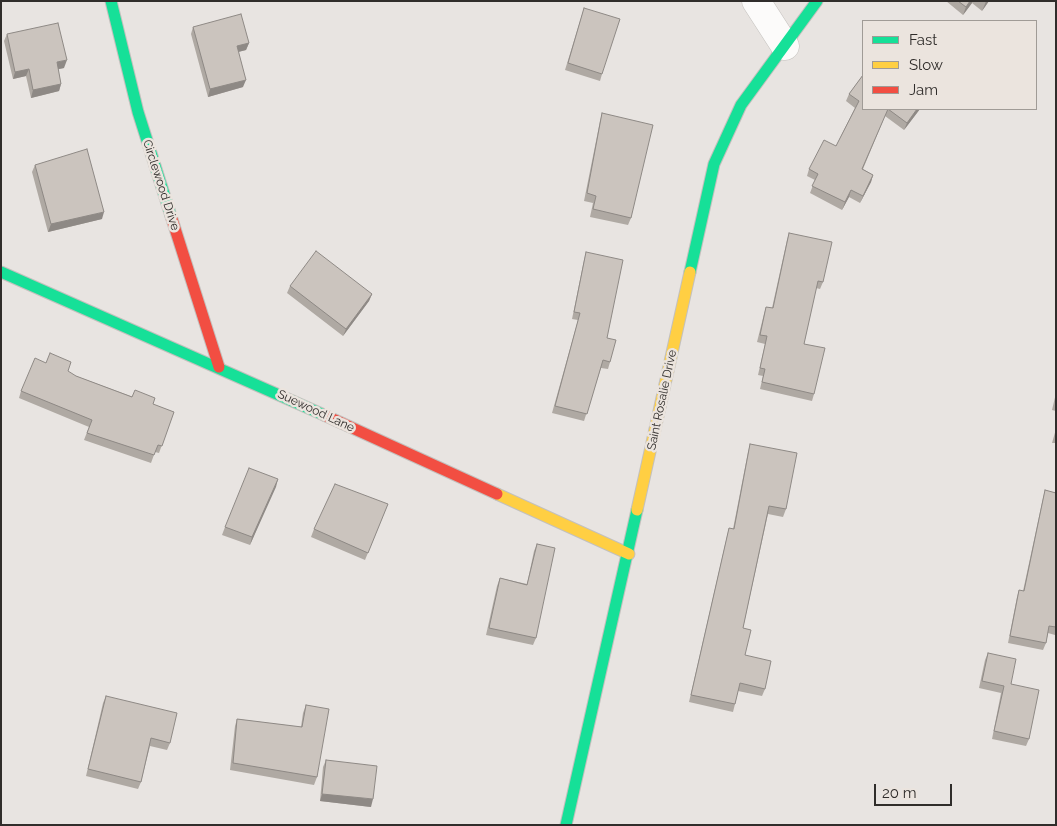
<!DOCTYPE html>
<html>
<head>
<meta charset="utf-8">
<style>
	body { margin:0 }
	#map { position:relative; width:1057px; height:826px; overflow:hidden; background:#e8e4e1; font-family:Raleway,sans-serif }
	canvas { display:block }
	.frame { position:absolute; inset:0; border:2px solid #302d2b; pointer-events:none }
	.legend { position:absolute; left:862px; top:20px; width:175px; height:90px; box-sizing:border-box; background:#ebe4de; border:1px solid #a09b96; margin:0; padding:6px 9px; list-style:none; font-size:15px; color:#302d2b }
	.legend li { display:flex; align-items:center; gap:10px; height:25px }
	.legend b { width:25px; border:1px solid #a09b96 }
	.scale { position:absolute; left:874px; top:784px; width:78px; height:22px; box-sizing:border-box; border:2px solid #302d2b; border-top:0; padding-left:6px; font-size:15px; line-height:18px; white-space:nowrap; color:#302d2b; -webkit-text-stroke:4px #ebe4de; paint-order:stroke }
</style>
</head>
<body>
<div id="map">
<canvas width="1057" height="826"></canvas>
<div class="frame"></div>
<ul class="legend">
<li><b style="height:6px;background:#16e098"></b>Fast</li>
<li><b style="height:6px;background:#ffcf43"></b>Slow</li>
<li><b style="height:6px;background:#f24e42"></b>Jam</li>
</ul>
<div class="scale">20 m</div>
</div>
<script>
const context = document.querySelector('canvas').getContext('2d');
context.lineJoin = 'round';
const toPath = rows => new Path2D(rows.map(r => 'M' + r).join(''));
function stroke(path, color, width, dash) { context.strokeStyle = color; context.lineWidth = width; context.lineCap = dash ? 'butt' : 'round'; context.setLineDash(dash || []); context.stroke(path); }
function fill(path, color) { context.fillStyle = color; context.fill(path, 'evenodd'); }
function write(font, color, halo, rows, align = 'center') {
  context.font = font + ' Raleway,sans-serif'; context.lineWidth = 5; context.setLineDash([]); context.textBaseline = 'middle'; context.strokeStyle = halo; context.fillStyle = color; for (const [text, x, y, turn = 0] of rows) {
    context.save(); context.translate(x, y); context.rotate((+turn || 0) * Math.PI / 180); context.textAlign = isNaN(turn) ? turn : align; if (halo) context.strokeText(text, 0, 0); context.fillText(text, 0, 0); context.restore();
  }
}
const street = toPath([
	[756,1,785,46]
]);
const fast = toPath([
	[111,1,138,112,171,216],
	[1,272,324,415],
	[690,272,714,164,741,105,817,1],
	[566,825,637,510]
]);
const slow = toPath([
	[497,494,629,554],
	[637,510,690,272]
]);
const jam = toPath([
	[171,216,219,367],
	[324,415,497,494]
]);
stroke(street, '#c3c0bd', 29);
stroke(fast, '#c3c0bd', 13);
stroke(slow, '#c3c0bd', 13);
stroke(jam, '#c3c0bd', 13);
stroke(street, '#fcfbfa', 28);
stroke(fast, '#16e098', 11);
stroke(slow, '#ffcf43', 11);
stroke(jam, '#f24e42', 11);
fill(toPath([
	[946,1,989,1,982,11,972,3,963,15],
	[584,8,602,74,600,81,565,70],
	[193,27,249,43,246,50,238,52,243,87,208,97,191,34],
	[7,34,64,68,58,69,61,84,59,91,31,98,26,76,13,79,4,41],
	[863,75,863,109,920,109,904,130,885,116,863,169,873,175,871,182,860,203,849,197,842,210,810,193,815,180,807,176,809,169,836,146,855,108,846,101,849,94],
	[602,113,631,218,628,225,590,217,593,203,584,201,600,121],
	[35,165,102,219,48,232,32,172],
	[789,233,823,282,820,289,816,288,804,344,814,394,812,401,760,389,763,376,758,375,765,344,757,342,764,314,766,307,772,308,787,240],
	[586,252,607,338,610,362,608,369,601,368,584,421,552,413,578,320,572,319,584,260],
	[290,286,372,294,369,301,343,336,287,293],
	[46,363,76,376,174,412,159,453,155,452,151,463,84,440,89,427,19,398,21,391],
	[1056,393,1056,411,1052,410],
	[1056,429,1056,443,1052,443],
	[750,444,786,509,783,517,768,514,743,628,745,655,765,689,762,696,738,691,735,704,733,712,689,702,727,536,729,528,733,529,748,452],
	[278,479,250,545,222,535,225,527],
	[1045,490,1056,493,1056,632,1055,635,1048,633,1046,643,1043,650,1008,643,1017,597,1019,590,1023,591,1043,498],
	[388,504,365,560,311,537,314,529],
	[537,544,536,638,533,645,486,635,497,586,500,578,527,584,534,551],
	[988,653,1011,684,1029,739,1026,746,992,739,1001,693,979,688,985,660],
	[106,696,170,743,167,750,150,746,141,782,138,789,86,776,103,703],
	[306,705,317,777,314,785,230,770,235,726,237,719,301,727,303,713],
	[326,760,371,807,320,801,323,767]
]), '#afa9a3');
fill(toPath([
	[970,1,972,1,972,3,963,15,966,7],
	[986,1,989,1,982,11,985,4],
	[249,43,246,50,234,53,237,46],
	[67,60,64,68,54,70,57,62],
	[29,69,26,76,13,79,15,72],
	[246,80,243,87,208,97,210,89],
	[61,84,59,91,31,98,33,90],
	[917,109,920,109,904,130,907,123],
	[873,175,871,182,860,203,863,196],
	[851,190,849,197,842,210,845,202],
	[104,212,102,219,48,232,51,224],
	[372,294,369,301,343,336,346,329],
	[278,479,276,487,250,545,252,537],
	[322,794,373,799,371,807,320,801]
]), '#8e8985');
const building = toPath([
	[958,1,970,1,966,7,958,1],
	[584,8,620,19,602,74,568,63,584,8],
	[241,14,249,43,237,46,246,80,210,89,193,27,241,14],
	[58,23,67,60,57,62,61,84,33,90,29,69,15,72,7,34,58,23],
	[863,75,863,109,917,109,907,123,888,109,862,169,873,175,863,196,851,190,845,202,812,186,818,174,809,169,824,140,836,146,859,101,849,94,863,75],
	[602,113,653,125,631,218,593,209,596,196,587,193,602,113],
	[87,149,104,212,51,224,35,165,87,149],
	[789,233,832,242,823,282,818,281,804,344,825,348,814,394,762,382,765,369,760,368,767,336,760,335,766,307,773,308,789,233],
	[316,251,372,294,346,329,290,286,316,251],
	[586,252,623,260,607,338,616,340,610,362,603,360,587,414,555,406,580,313,574,312,586,252],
	[50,353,71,362,68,371,76,376,132,397,135,390,155,398,153,404,174,412,162,446,158,445,154,455,87,433,92,420,21,391,35,358,46,363,50,353],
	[750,444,797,453,786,509,769,506,743,628,751,630,745,655,771,661,765,689,740,683,735,704,691,695,729,528,734,529,750,444],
	[249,468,278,479,252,537,225,527,249,468],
	[335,484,388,504,368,553,314,529,335,484],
	[1045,490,1056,493,1056,627,1049,626,1046,643,1010,636,1019,590,1024,591,1045,490],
	[537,544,555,548,536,638,489,628,500,578,527,585,537,544],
	[988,653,1016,659,1011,684,1039,690,1029,739,994,731,1004,686,982,681,988,653],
	[106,696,177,713,170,743,151,738,141,782,88,769,106,696],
	[306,705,329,709,317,777,233,763,237,719,302,727,306,705],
	[326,760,377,766,373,799,322,794,326,760]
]);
fill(building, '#cbc4be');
stroke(building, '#8e8985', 1);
write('12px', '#302d2b', '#ebe4de', [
	["Circlewood Drive",161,185,72],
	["Saint Rosalie Drive",662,400,-78],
	["Suewood Lane",316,411,25]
]);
</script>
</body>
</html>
